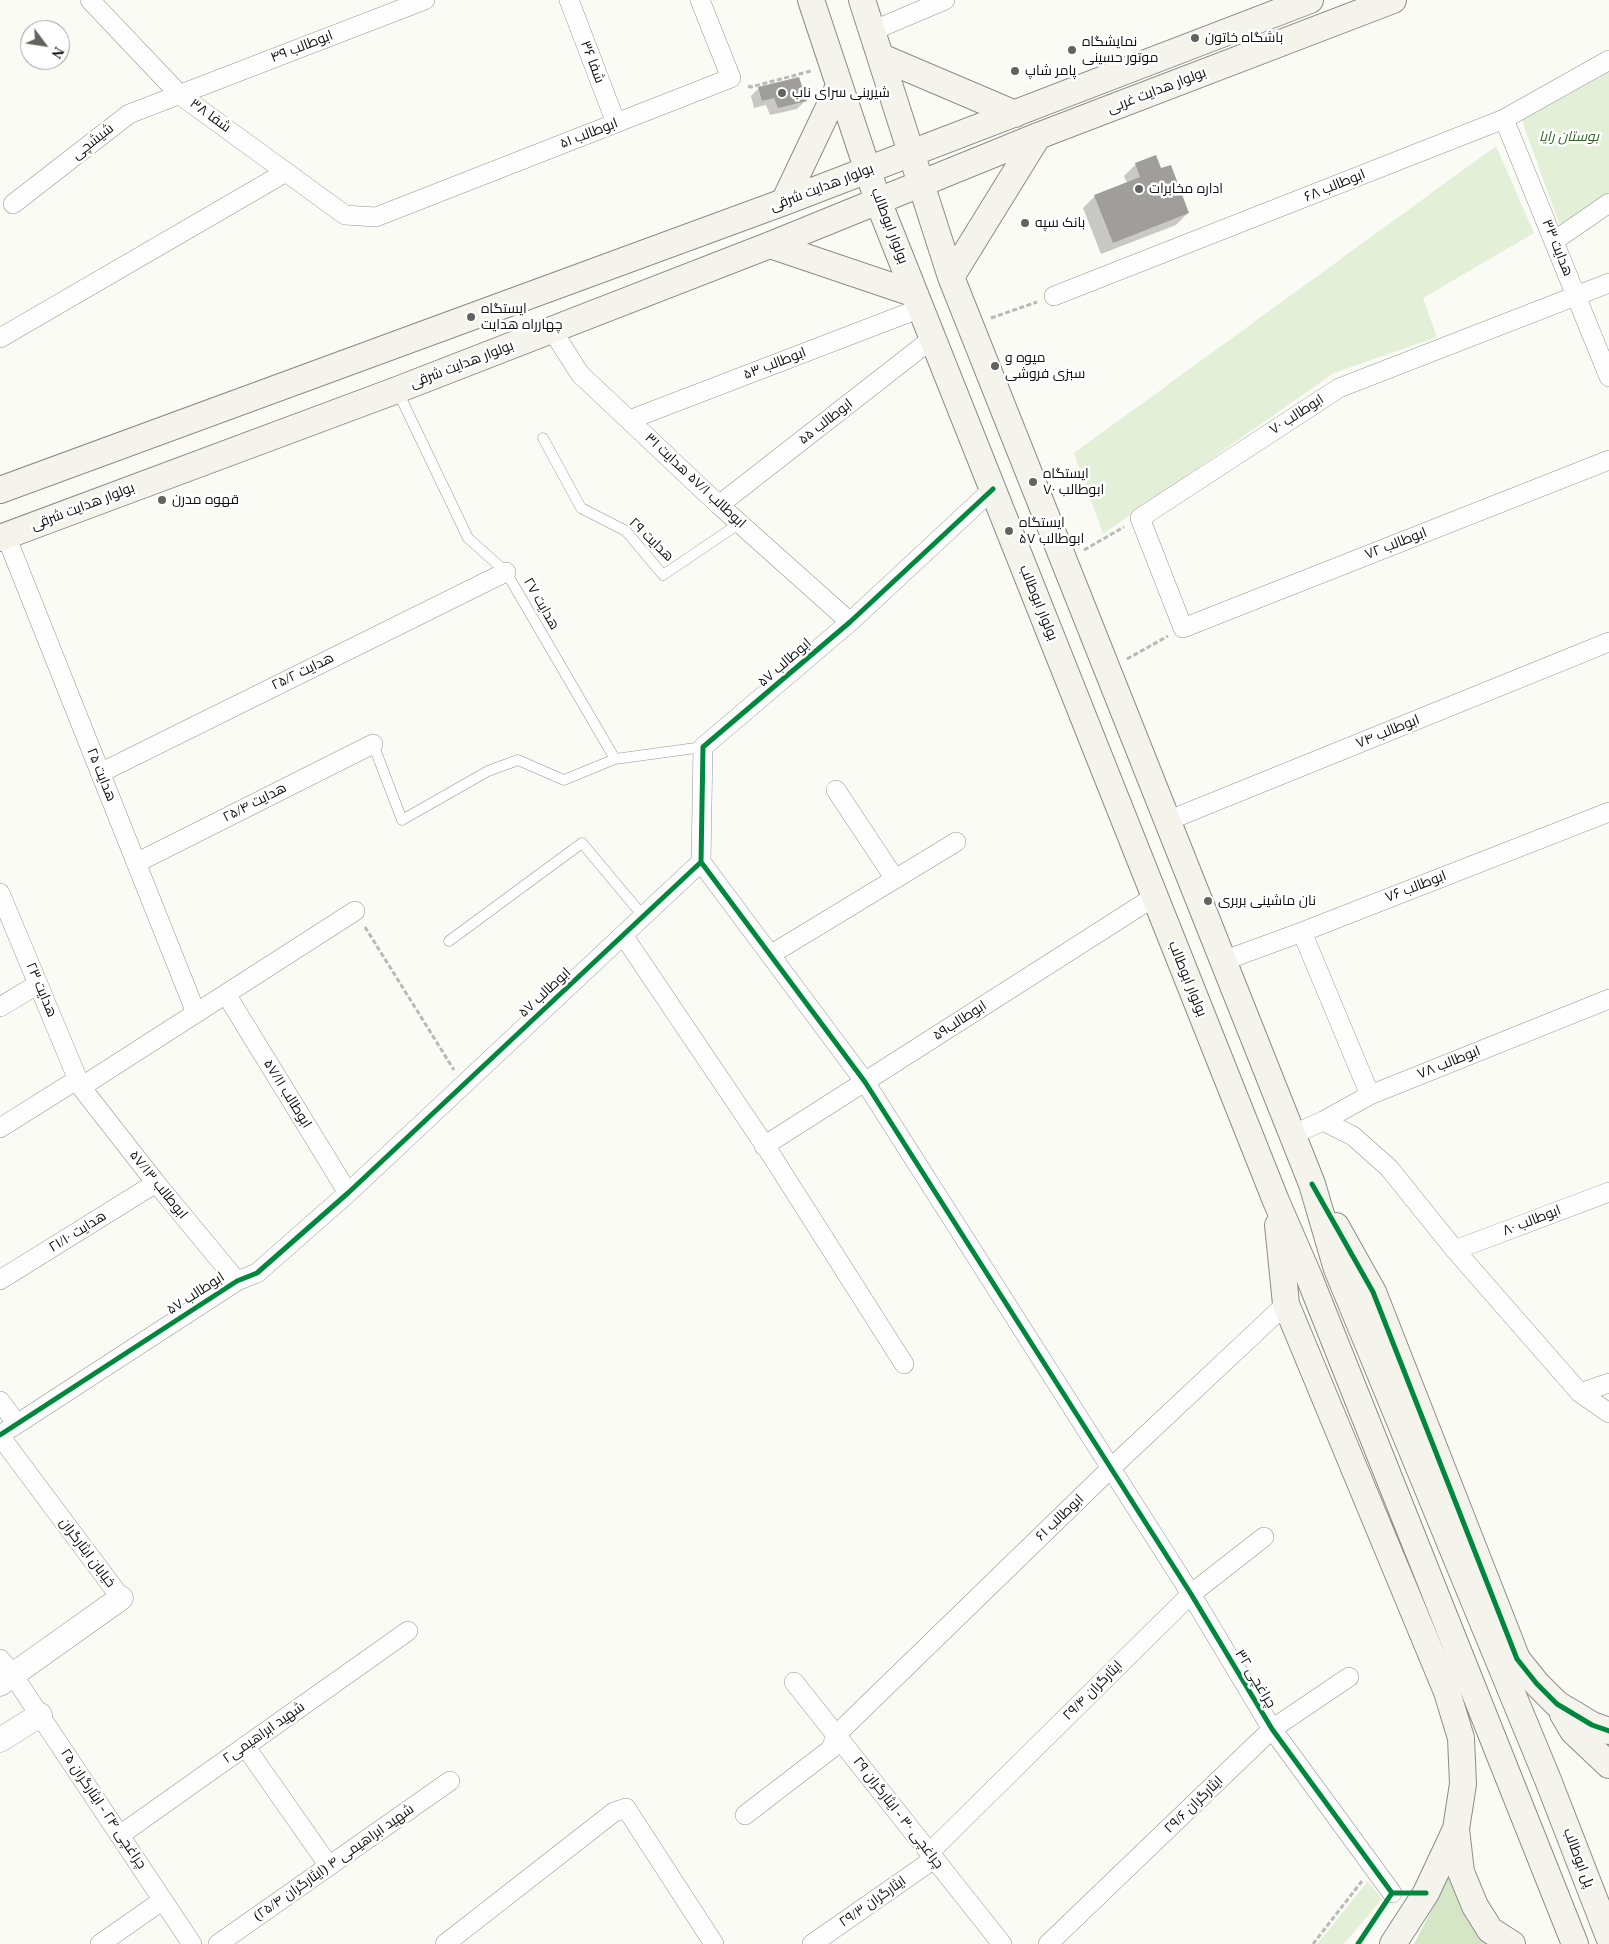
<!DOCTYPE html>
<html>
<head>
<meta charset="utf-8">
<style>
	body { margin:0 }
	#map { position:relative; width:1609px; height:1944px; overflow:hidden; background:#fbfbf6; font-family:"Times New Roman",serif }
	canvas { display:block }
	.north { position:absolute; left:20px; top:20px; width:50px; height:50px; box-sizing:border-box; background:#fff; border:1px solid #9f9f9f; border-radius:50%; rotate:121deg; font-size:14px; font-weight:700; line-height:20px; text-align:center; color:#0f0f0f }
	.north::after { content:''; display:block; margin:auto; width:18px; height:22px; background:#626260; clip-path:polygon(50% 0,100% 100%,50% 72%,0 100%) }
</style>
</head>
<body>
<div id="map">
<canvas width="1609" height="1944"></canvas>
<div class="north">N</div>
</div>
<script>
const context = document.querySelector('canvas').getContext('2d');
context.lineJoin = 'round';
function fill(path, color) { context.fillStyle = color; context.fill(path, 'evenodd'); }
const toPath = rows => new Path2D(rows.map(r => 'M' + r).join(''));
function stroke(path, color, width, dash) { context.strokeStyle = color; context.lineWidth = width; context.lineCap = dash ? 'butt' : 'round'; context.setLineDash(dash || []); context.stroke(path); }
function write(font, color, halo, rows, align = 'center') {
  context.font = font + ' "Times New Roman",Cairo,serif'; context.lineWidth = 5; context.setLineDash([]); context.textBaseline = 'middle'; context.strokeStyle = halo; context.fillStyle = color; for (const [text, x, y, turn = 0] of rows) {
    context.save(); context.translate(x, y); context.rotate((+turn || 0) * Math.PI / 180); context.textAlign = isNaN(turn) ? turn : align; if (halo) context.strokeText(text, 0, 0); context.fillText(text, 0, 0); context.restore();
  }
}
fill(toPath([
	[1609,68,1609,193,1560,226,1521,118],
	[1496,146,1534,233,1423,298,1437,337,1334,373,1103,534,1074,453],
	[1368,1881,1382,1899,1344,1944,1317,1944]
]), '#e4efd8');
fill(toPath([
	[1453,1869,1491,1944,1414,1944]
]), '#d5e6c6');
fill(toPath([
	[759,88,805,101,797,109,770,115,766,105,754,108,751,96],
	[1136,164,1160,170,1188,213,1176,225,1101,254,1083,208,1095,196,1127,183,1124,176]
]), '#0003');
fill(toPath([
	[799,77,807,101,778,108,774,98,762,101,758,87],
	[1156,155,1161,168,1171,165,1189,213,1113,243,1094,195,1140,177,1135,163]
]), '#9f9e9b');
const service = toPath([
	[397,390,468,538,506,572,615,759,703,747],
	[543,438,581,508,626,531,663,575,740,523],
	[373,744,402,820,488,771,518,760,564,780,615,759],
	[449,941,582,843,643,916]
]);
const minor = toPath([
	[90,0,180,95,345,215,376,217,731,78,700,0],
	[569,0,616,123],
	[872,31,945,0],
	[1504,119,1609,377],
	[13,204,129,114,425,0],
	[1554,241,1609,203],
	[1609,283,1339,388,1140,518,1183,628,1609,460],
	[1054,296,1504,119,1609,60],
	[552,330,580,374,719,505,850,622],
	[0,338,286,172],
	[629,420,921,308],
	[719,505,933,338],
	[6,536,196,1013],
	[100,773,506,572],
	[836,790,895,879],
	[1167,821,1609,642],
	[701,862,865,1082,1191,1594,1272,1729,1392,1893],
	[136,863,373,744],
	[0,893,81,1087,156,1183,237,1281],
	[1302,932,1370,1095],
	[623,935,770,1153,904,1364],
	[770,955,956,842],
	[1223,961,1302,932,1609,812],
	[226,994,348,1193],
	[0,1007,38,984],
	[81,1087,355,911],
	[1323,1121,1353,1136,1389,1168,1455,1250,1580,1393,1609,1413],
	[0,1128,78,1079],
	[1292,1135,1323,1121,1370,1095,1609,999],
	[764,1146,1154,897],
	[1455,1250,1609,1192],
	[0,1280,156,1183],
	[1580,1393,1609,1383],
	[0,1401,17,1424],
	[0,1435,237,1281,257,1273,348,1193,701,862,703,747,850,622,993,489],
	[0,1436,121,1598],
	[0,1659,13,1675,192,1944],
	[794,1682,1002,1944],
	[245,1746,329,1866],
	[745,1815,831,1749,836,1735,1110,1469,1286,1304],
	[120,1835,408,1631],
	[929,1853,1191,1594,1264,1537],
	[100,1944,163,1900],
	[218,1944,450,1781],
	[445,1944,614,1812,626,1808,714,1944],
	[812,1944,934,1859],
	[1048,1944,1272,1729,1349,1677]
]);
const tertiary = toPath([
	[0,1684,121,1598],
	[0,1740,40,1715]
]);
const secondary = toPath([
	[811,0,878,201,1276,1201,1309,1277,1575,1944],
	[862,0,951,277,1312,1184,1337,1269,1548,1780,1609,1937],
	[881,57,1015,114],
	[784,202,839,86],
	[770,245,915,294],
	[951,277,1038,136],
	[0,490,784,202,1310,0],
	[0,538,397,390,770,245,1038,136,1393,0],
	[1278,1225,1286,1304,1447,1692,1461,1738,1463,1784,1456,1829,1426,1893,1393,1944],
	[1336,1226,1373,1292,1517,1659,1537,1684,1557,1704,1592,1725,1609,1731],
	[1563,1714,1573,1731,1609,1765],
	[1456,1829,1461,1872,1475,1906,1490,1930,1512,1944]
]);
stroke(service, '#959593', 11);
stroke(minor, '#959593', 20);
stroke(tertiary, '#959593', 25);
stroke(secondary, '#8c8c8a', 28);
stroke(toPath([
	[748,86,751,87,811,71],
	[991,318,1037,302],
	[1084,550,1124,527],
	[1127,659,1168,636],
	[365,927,454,1070],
	[1313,1944,1362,1881]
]), '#b9b9b8', 3, [5, 2.5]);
stroke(service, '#fefefe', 10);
stroke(minor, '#fefefe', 19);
stroke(tertiary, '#fefefe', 24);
stroke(secondary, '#f4f3ec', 26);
stroke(toPath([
	[701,862,865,1082,1191,1594,1272,1729,1392,1893],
	[1312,1184,1373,1292,1517,1659,1537,1684,1557,1704,1592,1725,1609,1731],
	[0,1435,237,1281,257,1273,348,1193,701,862,703,747,850,622,993,489],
	[1358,1944,1392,1893,1426,1893]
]), '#00873e', 5);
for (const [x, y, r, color] of [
	[1195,38,5,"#626260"],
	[1072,50,5,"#626260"],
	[1015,71,5,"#626260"],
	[782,93,5,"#626260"],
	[1139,189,5,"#626260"],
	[1025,223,5,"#626260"],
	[471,317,5,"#626260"],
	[995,366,5,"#626260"],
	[1033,482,5,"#626260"],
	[162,500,5,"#626260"],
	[1009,531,5,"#626260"],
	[1208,901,5,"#626260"]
]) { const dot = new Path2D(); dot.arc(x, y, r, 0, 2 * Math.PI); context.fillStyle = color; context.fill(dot); stroke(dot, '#fff', 2); }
write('14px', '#0f0f0f', '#fff', [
	["باشگاه خاتون",1205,38],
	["نمایشگاه",1082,42],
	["موتور حسینی",1082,58],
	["پامر شاپ",1025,71],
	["شیرینی سرای ناب",792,93],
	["اداره مخابرات",1149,189],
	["بانک سپه",1035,223],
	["ایستگاه",481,309],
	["چهارراه هدایت",481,325],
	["میوه و",1005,358],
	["سبزی فروشی",1005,374],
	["ایستگاه",1043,474],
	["ابوطالب ۷۰",1043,490],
	["قهوه مدرن",172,500],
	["ایستگاه",1019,523],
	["ابوطالب ۵۷",1019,539],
	["نان ماشینی بربری",1218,901]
], 'left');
write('14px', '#0f0f0f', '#fff', [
	["ابوطالب ۴۹",302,47,-21],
	["شفا ۳۶",592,62,69],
	["بولوار هدایت غربی",1157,91,-21],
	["شفا ۳۸",210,116,36],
	["ابوطالب ۵۱",589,134,-21],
	["شیشچی",93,142,-38],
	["ابوطالب ۶۸",1335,186,-22],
	["بولوار هدایت شرقی",822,188,-21],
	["بولوار ابوطالب",889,226,69],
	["هدایت ۳۳",1557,248,68],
	["ابوطالب ۵۳",775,364,-21],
	["بولوار هدایت شرقی",462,365,-21],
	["ابوطالب ۷۰",1297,415,-33],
	["ابوطالب ۵۵",826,422,-38],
	["ابوطالب ۵۷/۱ هدایت ۳۱",695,481,43],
	["بولوار هدایت شرقی",83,507,-21],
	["هدایت ۲۹",651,540,44],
	["ابوطالب ۷۲",1396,544,-21],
	["بولوار ابوطالب",1038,603,68],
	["هدایت ۲۷",541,604,60],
	["ابوطالب ۵۷",785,663,-41],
	["هدایت ۲۵/۲",303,672,-26],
	["ابوطالب ۷۴",1388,732,-22],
	["هدایت ۲۵",101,775,68],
	["هدایت ۲۵/۴",255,803,-27],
	["ابوطالب ۷۶",1416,887,-21],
	["بولوار ابوطالب",1187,979,68],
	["هدایت ۲۳",41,990,67],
	["ابوطالب ۵۷",545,993,-43],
	["ابوطالب۵۹",960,1021,-33],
	["ابوطالب ۷۸",1449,1063,-22],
	["ابوطالب ۵۷/۱۱",287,1094,58],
	["ابوطالب ۵۷/۱۳",158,1185,51],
	["ابوطالب ۸۰",1532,1221,-21],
	["هدایت ۲۱/۱۰",78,1232,-32],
	["ابوطالب ۵۷",196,1294,-33],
	["ابوطالب ۶۱",1060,1518,-44],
	["خیابان ایثارگران",87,1553,53],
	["چراغچی ۳۲",1255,1679,59],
	["ایثارگران ۲۹/۴",1093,1691,-45],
	["شهید ابراهیمی۲",264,1733,-35],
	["ایثارگران ۲۹/۶",1194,1805,-44],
	["چراغچی ۲۴ - ایثارگران ۲۵",103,1809,56],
	["چراغچی ۳۰ - ایثارگران ۲۹",898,1813,52],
	["پل ابوطالب",1578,1858,69],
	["شهید ابراهیمی ۴ (ایثارگران ۲۵/۴)",334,1863,-35],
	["ایثارگران ۲۹/۳",873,1902,-35]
]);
write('italic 14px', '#306225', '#fff', [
	["بوستان رایا",1569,137]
]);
</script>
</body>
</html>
